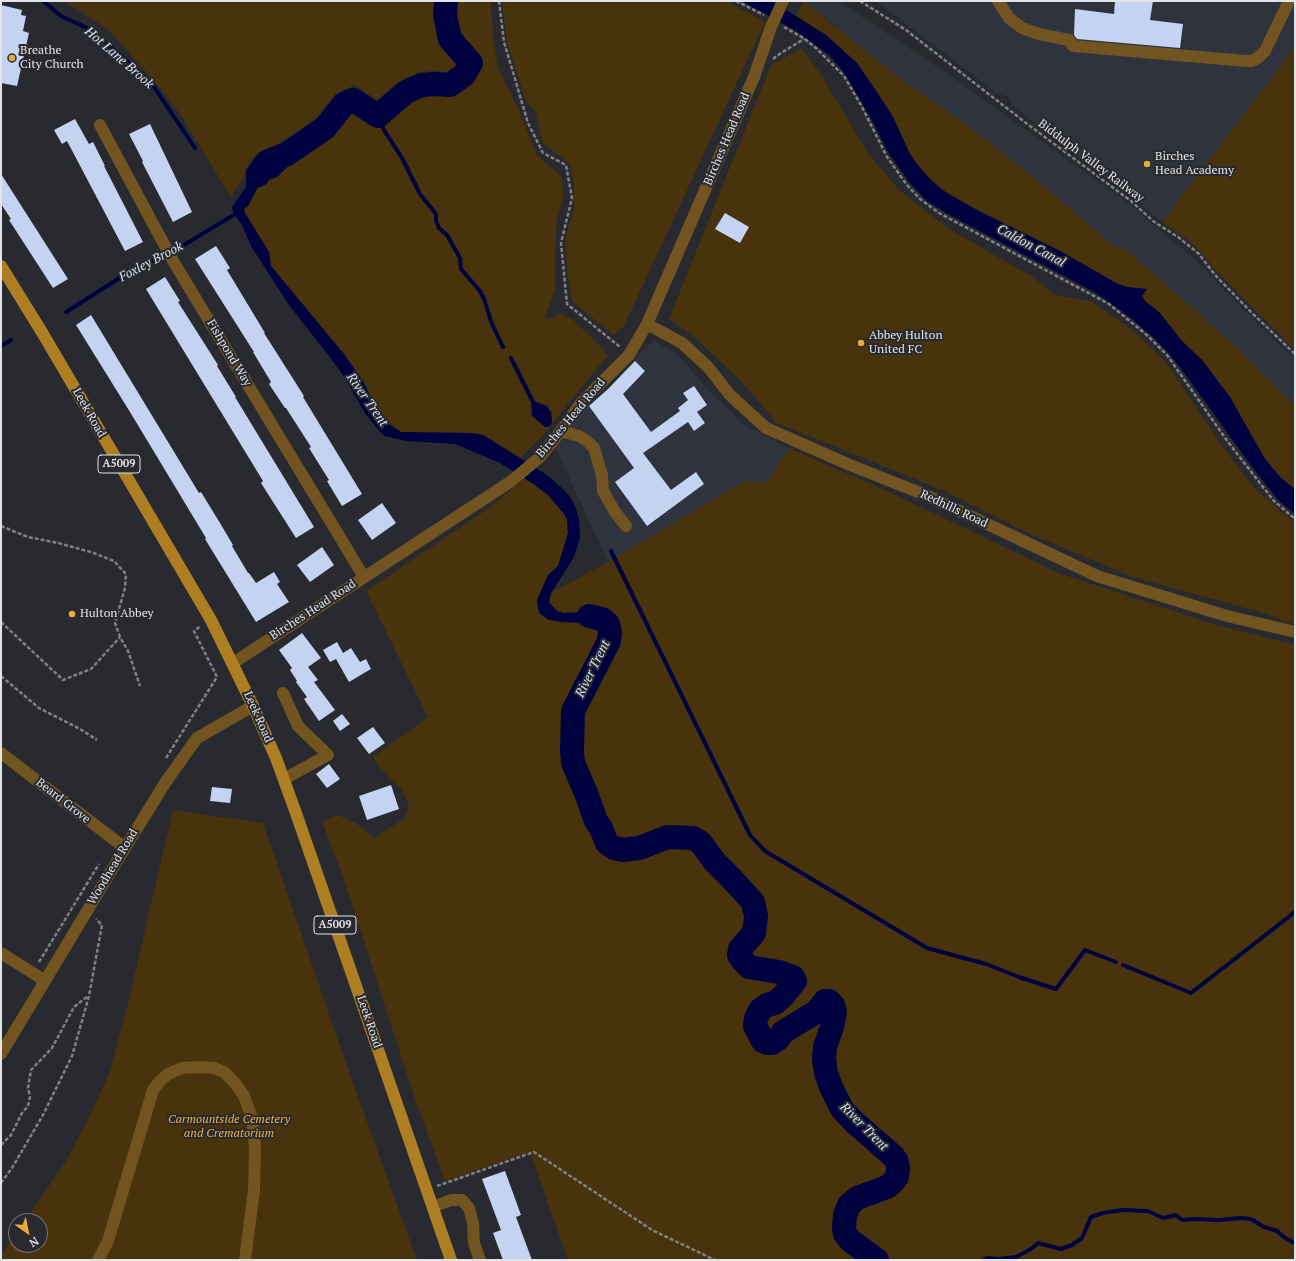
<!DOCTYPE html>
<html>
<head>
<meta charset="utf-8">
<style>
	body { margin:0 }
	#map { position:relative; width:1296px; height:1261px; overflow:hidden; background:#282a2f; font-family:"PT Serif",serif }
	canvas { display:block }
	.frame { position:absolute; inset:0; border:2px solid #e2e4e7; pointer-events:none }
	.north { position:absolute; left:8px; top:1213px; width:40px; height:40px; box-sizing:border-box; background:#282a2f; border:1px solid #727479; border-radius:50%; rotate:147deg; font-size:11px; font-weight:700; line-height:16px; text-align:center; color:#e2e4e7 }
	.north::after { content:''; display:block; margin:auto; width:14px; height:18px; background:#e8ab37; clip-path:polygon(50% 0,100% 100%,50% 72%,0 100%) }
</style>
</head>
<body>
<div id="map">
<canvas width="1296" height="1261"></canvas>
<div class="frame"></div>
<div class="north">N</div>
</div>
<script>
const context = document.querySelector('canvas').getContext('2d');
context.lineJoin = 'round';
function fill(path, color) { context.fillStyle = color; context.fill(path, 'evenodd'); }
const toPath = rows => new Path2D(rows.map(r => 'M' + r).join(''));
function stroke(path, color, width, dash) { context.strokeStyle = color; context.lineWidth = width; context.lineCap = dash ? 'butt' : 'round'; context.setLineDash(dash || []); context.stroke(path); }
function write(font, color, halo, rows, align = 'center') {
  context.font = font + ' "PT Serif",serif'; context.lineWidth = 4; context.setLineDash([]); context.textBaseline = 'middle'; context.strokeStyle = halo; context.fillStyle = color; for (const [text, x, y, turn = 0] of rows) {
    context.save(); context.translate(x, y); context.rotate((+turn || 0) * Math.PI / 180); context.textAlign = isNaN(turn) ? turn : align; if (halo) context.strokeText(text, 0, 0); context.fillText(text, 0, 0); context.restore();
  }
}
fill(toPath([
	[805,1,838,1,955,79,1131,205,1154,226,1158,228,1193,258,1256,322,1295,360,1295,406,1242,352,1123,248,1116,248,1037,180,963,122,899,78],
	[876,1,1295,1,1295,47,1162,222,1013,106,1008,96,1005,96,995,92],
	[653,340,678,355,705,386,745,426,789,448,767,483,745,481,608,562,555,447,587,404,608,389]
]), '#2e333d');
fill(toPath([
	[64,1,491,1,493,36,498,68,518,109,537,155,562,177,563,197,557,220,555,251,555,290,544,320,561,314,571,318,595,341,608,355,541,437,520,458,483,435,472,433,400,432,386,422,377,410,363,381,344,354,271,266,269,252,245,213,244,209,248,206,257,189,263,182,277,177,289,165,305,156,335,128,348,114,360,116,364,121,386,120,414,99,430,94,445,94,475,79,454,67,447,72,435,71,418,72,398,82,377,100,355,85,336,93,316,118,280,143,260,151,249,162,243,178,231,197,180,114,156,83,109,30],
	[502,1,726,1,765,22,624,326,613,335,573,302,568,280,565,239,574,208,574,184,570,164,543,143,535,110,526,102,507,42],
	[804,1,899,78,963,122,1037,180,1116,248,1123,247,1242,352,1295,406,1295,489,1281,478,1265,459,1230,397,1202,360,1182,341,1159,312,1145,301,1142,296,1146,289,1127,287,1116,283,1062,252,975,209,944,191,932,181,917,164,909,152,893,117,877,92,857,63,826,35,796,16],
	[1295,47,1295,350,1215,270,1202,253,1188,240,1162,222],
	[802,48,825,81,867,152,899,190,946,227,1034,278,1055,295,1093,302,1133,331,1166,362,1223,447,1255,489,1295,523,1295,625,1264,613,1133,577,1028,533,940,489,777,423,738,378,692,335,669,319,771,65],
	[789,448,889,492,1061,574,1216,625,1295,645,1295,1260,568,1260,530,1152,445,1181,415,1099,345,883,322,821,338,815,356,823,374,838,405,818,409,806,402,790,380,768,373,757,428,717,366,591,489,508,525,478,548,495,564,514,567,519,568,533,558,566,548,575,549,620,562,622,590,623,599,625,604,630,604,637,618,632,618,627,615,621,610,617,604,614,583,612,563,613,557,611,549,602,551,593,608,562,745,481,767,482],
	[173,810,263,823,348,1069,417,1260,1,1260,1,1255,16,1234,16,1245,40,1245,40,1221,25,1221,66,1161,87,1121,109,1074,128,1003]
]), '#48330d');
fill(toPath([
	[741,1,772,1,826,35,857,63,877,92,893,117,909,152,917,164,932,181,944,191,975,209,1062,252,1116,283,1127,287,1147,289,1142,296,1145,301,1159,312,1182,341,1202,360,1230,397,1265,459,1281,478,1295,489,1295,514,1279,501,1252,467,1182,370,1171,356,1156,340,1131,318,1096,293,946,213,927,201,910,183,889,154,874,124,855,91,843,71,829,55,793,29],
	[280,152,289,165,277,177,263,182,257,189,248,206,244,209,245,213,269,252,271,266,344,354,363,381,377,410,386,422,401,432,472,433,483,435,520,458,547,475,563,489,570,497,576,508,579,519,580,538,574,557,551,593,549,602,557,611,563,613,583,612,604,614,615,621,618,627,618,632,604,638,604,630,599,625,590,623,562,622,549,620,540,614,538,609,537,600,548,575,558,566,568,533,567,519,564,514,548,495,535,485,500,463,455,444,406,441,385,436,379,431,365,413,343,375,329,356,289,305,251,246,242,225,233,212,232,207,246,187,246,170,254,163],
	[531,400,547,406,551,412,552,422,550,426,545,427,532,416]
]), '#00013f');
stroke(toPath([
	[43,1,61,16,89,29,126,60,152,84,195,148],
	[378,116,384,130,402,158,420,194,436,214,436,221,439,228,447,235,460,258,461,269,480,291,484,299,492,324,503,347],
	[66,312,126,274,184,245,237,213],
	[1,346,11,340],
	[511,358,534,404],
	[611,551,750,835,765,851,927,948,986,964,1019,977,1056,989,1085,950,1116,962],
	[1123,965,1191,993,1295,912],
	[984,1260,987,1258,999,1259,1016,1257,1031,1249,1038,1243,1061,1249,1072,1245,1082,1238,1091,1217,1103,1213,1122,1210,1148,1211,1163,1218,1176,1215,1182,1220,1195,1219,1219,1220,1241,1218,1251,1219,1264,1227,1277,1231,1285,1238,1295,1243]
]), '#00013f', 4);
stroke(toPath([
	[258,175,261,170,267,162,287,154,325,128,344,104,353,100,378,116,406,92,422,85,435,84,450,85,464,75,471,63,450,39,445,15,446,1],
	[589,616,602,619,608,624,610,632,609,641,573,711,572,751,573,763,586,793,596,821,601,828,607,843,614,848,623,850,639,848,668,837,693,838,701,843,714,861,731,878,753,902,756,916,754,933,740,949,739,955,743,961,749,967,779,972,793,977,795,981,783,996,775,1003,767,1005,760,1010,756,1018,755,1026,763,1041,767,1043,772,1043,778,1039,783,1032,816,1012,825,1001,829,1001,833,1005,835,1011,832,1027,825,1047,824,1059,826,1073,831,1087,842,1109,853,1121,893,1156,897,1162,898,1168,897,1177,893,1182,887,1187,857,1198,849,1205,845,1215,844,1228,845,1234,851,1241,877,1260]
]), '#00013f', 24);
fill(toPath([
	[1115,1,1153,1,1150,20,1183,24,1180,48,1077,39,1074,35,1075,9,1114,14],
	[1,5,22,10,21,15,26,16,23,31,29,33,17,86,1,83],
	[75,119,89,144,93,142,105,166,104,166,143,242,125,251,67,141,62,144,54,130],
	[150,124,192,212,173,222,142,162,143,161,129,134],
	[1,174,68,279,53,288,9,220,11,219,1,204],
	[725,213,749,227,740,243,715,229],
	[216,246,230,268,227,270,265,333,264,333,304,396,303,397,362,494,342,506,327,481,329,480,309,448,311,447,286,408,285,408,269,384,271,382,253,352,254,352,195,259],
	[165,277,180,301,178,302,218,365,217,366,236,397,235,397,314,527,296,538,261,483,263,481,146,289],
	[91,315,199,493,201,492,220,523,233,545,232,546,248,573,249,573,256,583,274,572,280,582,277,584,289,602,256,622,205,539,206,538,130,412,76,325],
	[635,361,645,371,623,394,651,432,680,411,678,408,688,400,683,393,694,386,707,405,697,412,705,423,694,431,688,422,643,453,671,490,696,472,704,484,647,526,615,482,634,468,589,406,608,389],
	[382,503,396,523,372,540,358,520],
	[322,547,334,565,310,582,297,565],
	[302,633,321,658,308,667,318,680,314,682,335,710,319,721,304,699,307,697,296,682,297,681,290,670,292,668,279,650],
	[337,642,343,653,351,648,360,662,366,659,371,669,349,682,336,659,330,662,323,650],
	[342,714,350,724,340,731,333,721],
	[373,727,385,743,369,754,357,738],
	[329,764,340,779,327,788,316,774],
	[391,785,399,809,367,820,359,796],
	[212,787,232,789,230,803,210,801],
	[505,1171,521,1215,516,1217,532,1260,503,1260,493,1233,501,1230,482,1179]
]), '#c3d3f1');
stroke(toPath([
	[499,1,504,42,528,123,543,153,566,165,572,198,561,243,567,304,620,347],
	[736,1,764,15],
	[860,1,906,30,1026,123,1131,201,1153,221,1178,237,1199,254,1215,275,1252,313,1295,354],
	[784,27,805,39,817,49,844,76,862,107,887,157,907,185,920,199,939,213,1109,304,1148,336,1167,355,1228,442,1259,482,1274,501,1295,519],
	[773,59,781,53,804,39],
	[1,526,28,537,58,543,91,552,114,561,126,574,125,588,115,623,120,637,128,651,140,686],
	[1,622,63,680,91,669,120,637],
	[1,676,39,708,80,729,97,740],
	[166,758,217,677,194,631,201,626],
	[39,962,99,864],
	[1,1145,11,1135,22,1113,28,1106,30,1097,28,1088,31,1070,52,1048,74,1007,88,996],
	[1,1183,12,1168,43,1115,72,1056,89,996,102,925,96,919],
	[437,1186,534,1152,652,1230,715,1260]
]), '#7f8185', 2.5, [4, 2]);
stroke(toPath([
	[998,1,1009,18,1022,28,1039,34,1069,40,1073,46,1246,61,1252,61,1259,57,1265,51,1289,1],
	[100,125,173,261,364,577],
	[647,324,682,343,708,367,730,395,766,428,850,465,928,496,1097,576,1227,616,1295,632],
	[561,431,579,436,587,441,594,448,602,475,603,491,615,512,626,526],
	[233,663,510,482,539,458,561,431,581,403,629,355,647,324,754,77,771,27,783,1],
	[283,693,298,726,328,755,284,779],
	[1,753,125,848],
	[1,953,44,980],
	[1,1054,125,848,165,783,197,738,253,706],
	[433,1207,451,1200,462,1200,469,1208,473,1223,474,1243,480,1260],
	[98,1260,108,1241,153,1090,160,1081,168,1074,182,1068,199,1067,214,1068,224,1072,235,1083,244,1096,252,1118,255,1148,254,1190,245,1260]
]), '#715420', 12);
stroke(toPath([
	[1,266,43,334,211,620,253,706,276,758,297,816,451,1260]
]), '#ae7f22', 12);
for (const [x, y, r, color] of [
	[12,58,4,"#e8ab37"],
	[1147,164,4,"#e8ab37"],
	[861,343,4,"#e8ab37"],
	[72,614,4,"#e8ab37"]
]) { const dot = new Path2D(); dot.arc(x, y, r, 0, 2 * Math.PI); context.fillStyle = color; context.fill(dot); stroke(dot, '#282a2f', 1.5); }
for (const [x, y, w] of [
	[119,464,42],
	[335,925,42]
]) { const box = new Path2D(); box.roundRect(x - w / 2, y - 9, w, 18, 3); context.fillStyle = '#282a2f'; context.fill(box); stroke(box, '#e2e4e7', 1); }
write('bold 11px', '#e2e4e7', null, [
	["A5009",119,464],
	["A5009",335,925]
]);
write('12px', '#e2e4e7', '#282a2f', [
	["Breathe",20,51],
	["City Church",20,65],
	["Birches",1155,157],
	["Head Academy",1155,171],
	["Abbey Hulton",869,336],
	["United FC",869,350],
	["Hulton Abbey",80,614]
], 'left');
write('12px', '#e2e4e7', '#282a2f', [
	["Birches Head Road",727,139,-67],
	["Biddulph Valley Railway",1091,161,37],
	["Fishpond Way",229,353,59],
	["Leek Road",89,413,60],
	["Birches Head Road",571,418,-50],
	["Redhills Road",954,509,25],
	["Birches Head Road",313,610,-33],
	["Leek Road",258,717,66],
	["Beard Grove",63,801,38],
	["Woodhead Road",113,867,-59],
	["Leek Road",369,1022,71]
]);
write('italic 12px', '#efb23f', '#282a2f', [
	["Carmountside Cemetery",229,1120],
	["and Crematorium",229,1134]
]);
write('italic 13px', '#d8e2f6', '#282a2f', [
	["Hot Lane Brook",119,58,41],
	["Caldon Canal",1031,246,28],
	["Foxley Brook",151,262,-28],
	["River Trent",367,400,55],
	["River Trent",593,669,-64],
	["River Trent",864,1127,45]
]);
</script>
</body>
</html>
